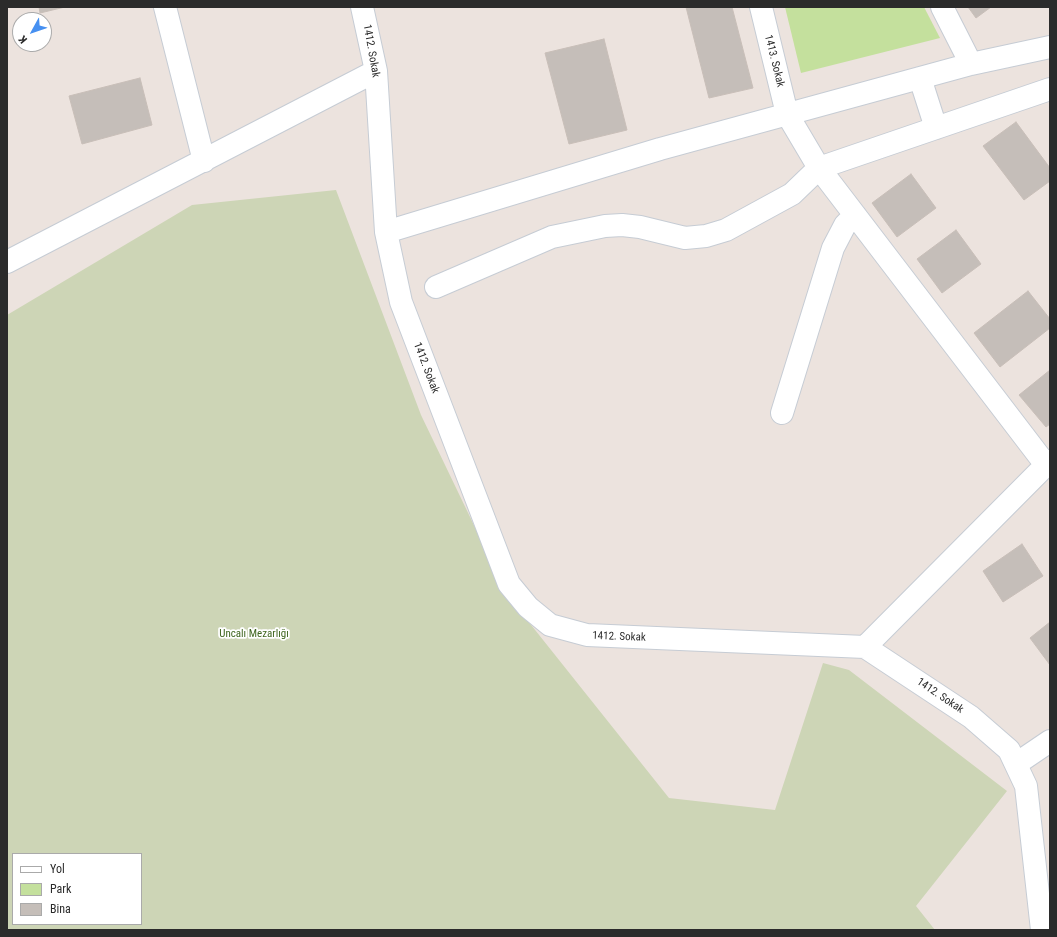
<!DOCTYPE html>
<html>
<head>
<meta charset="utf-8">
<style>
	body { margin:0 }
	#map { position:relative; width:1057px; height:937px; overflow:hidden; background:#ece3de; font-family:"Roboto Condensed",sans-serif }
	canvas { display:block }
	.frame { position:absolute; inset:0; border:8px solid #2b2b2b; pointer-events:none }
	.legend { position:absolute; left:12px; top:853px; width:130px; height:72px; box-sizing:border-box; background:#fff; border:1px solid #aaa; margin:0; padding:5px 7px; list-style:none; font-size:12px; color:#2b2b2b }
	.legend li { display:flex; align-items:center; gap:8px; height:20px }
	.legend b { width:20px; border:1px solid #aaa }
	.north { position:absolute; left:12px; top:12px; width:40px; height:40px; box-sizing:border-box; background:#fff; border:1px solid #aaa; border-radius:50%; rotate:230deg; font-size:11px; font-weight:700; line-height:16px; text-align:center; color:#2b2b2b }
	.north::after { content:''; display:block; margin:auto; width:14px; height:18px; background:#4690f1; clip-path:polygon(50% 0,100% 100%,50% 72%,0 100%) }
</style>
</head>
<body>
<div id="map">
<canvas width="1057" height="937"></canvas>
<div class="frame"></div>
<ul class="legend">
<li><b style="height:5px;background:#fff"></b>Yol</li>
<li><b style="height:11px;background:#c4e09d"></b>Park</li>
<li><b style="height:11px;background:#c5beb9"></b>Bina</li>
</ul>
<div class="north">K</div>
</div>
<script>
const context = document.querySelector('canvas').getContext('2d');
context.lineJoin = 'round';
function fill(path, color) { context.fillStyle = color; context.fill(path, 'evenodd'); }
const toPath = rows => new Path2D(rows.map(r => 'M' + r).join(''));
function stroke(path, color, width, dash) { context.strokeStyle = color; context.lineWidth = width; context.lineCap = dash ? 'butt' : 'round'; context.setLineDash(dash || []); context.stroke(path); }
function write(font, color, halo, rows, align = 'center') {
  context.font = font + ' "Roboto Condensed",sans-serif'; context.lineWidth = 3.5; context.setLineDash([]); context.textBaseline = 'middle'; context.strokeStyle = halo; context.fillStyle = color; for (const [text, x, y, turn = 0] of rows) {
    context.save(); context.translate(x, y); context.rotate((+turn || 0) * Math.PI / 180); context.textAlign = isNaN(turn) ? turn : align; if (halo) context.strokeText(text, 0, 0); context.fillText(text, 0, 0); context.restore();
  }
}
fill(toPath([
	[785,7,924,7,940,38,801,73]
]), '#c4e09d');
fill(toPath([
	[336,190,421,415,508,596,669,798,775,810,823,663,849,670,1007,791,916,906,935,930,7,930,7,315,192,205],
	[13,854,141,854,141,924,13,924]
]), '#cdd5b6');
const building = toPath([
	[39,7,65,7,40,13,39,7],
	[686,7,732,7,753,88,709,98,686,7],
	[968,7,991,7,976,18,968,7],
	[604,39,627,130,569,144,545,53,604,39],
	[140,78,152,125,82,144,69,96,140,78],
	[1016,122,1050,168,1050,181,1024,200,983,146,1016,122],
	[911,174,936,208,897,237,872,203,911,174],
	[956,230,981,264,942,293,917,259,956,230],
	[1028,291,1050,319,1050,328,1000,367,974,333,1028,291],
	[1050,370,1050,424,1046,427,1019,395,1050,370],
	[1022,544,1043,576,1003,602,983,571,1022,544],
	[1050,622,1050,665,1030,638,1050,622]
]);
fill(building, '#c5beb9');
stroke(building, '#c8beb8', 1);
const minor = toPath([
	[165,7,204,161],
	[362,7,376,71,386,232,401,302,509,584,528,607,550,625,587,635,865,647,971,717,1009,750,1026,786,1042,930],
	[761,7,787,114,819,168,1046,465],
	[942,7,971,64],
	[920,78,936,128],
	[386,232,660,149,971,64,1050,47],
	[7,262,376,71],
	[436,287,552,237,605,226,622,225,640,227,685,238,706,236,726,230,792,194,819,168,1050,89],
	[782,413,833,248,845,225,855,215],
	[865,647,1050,461],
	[1016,764,1050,741]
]);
stroke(minor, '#c6ccd4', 24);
stroke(minor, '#fff', 22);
write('11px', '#2b2b2b', '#fff', [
	["1412. Sokak",371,51,80],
	["1413. Sokak",774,61,76],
	["1412. Sokak",426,368,69],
	["1412. Sokak",619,637,2],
	["1412. Sokak",940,696,34]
]);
write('11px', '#3e651e', '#fff', [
	["Uncalı Mezarlığı",254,634]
]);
</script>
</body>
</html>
